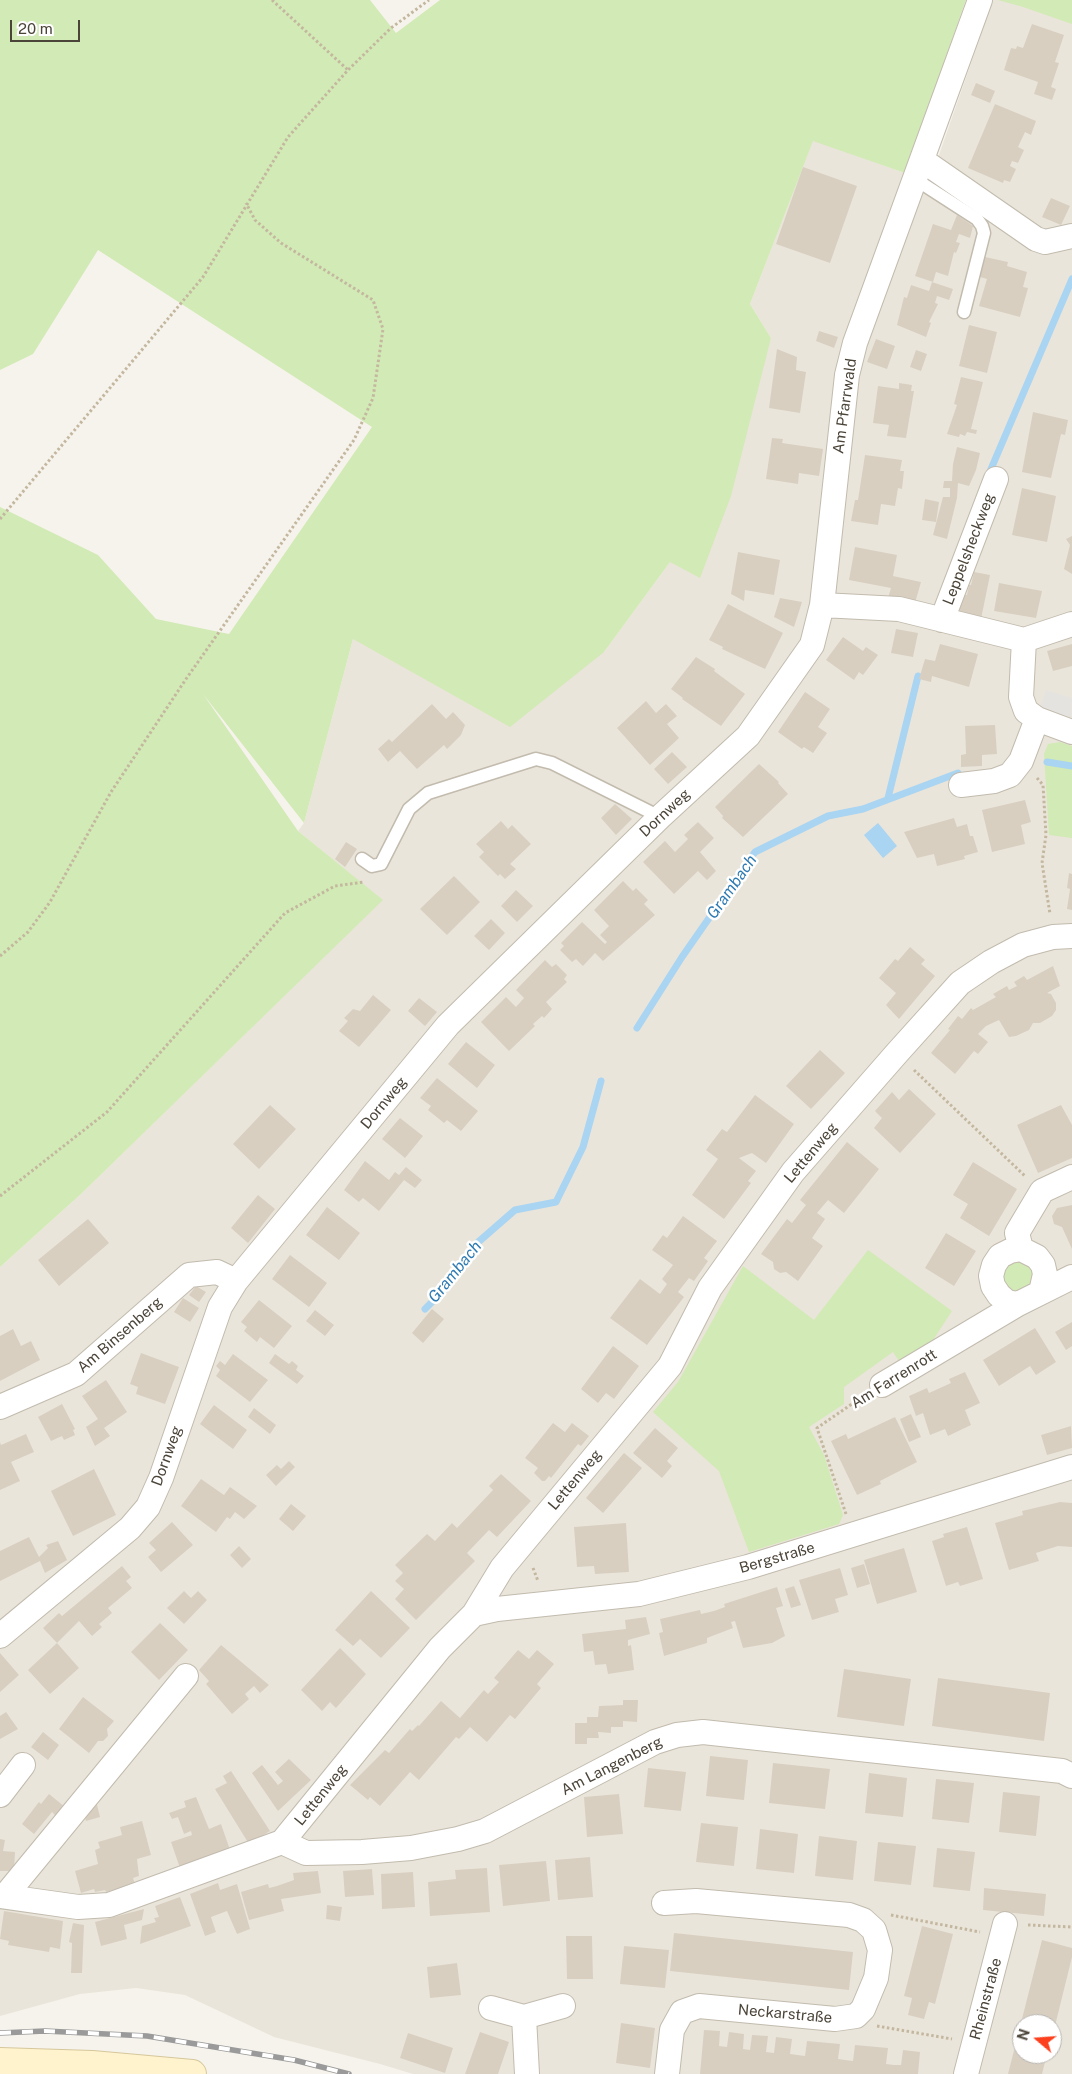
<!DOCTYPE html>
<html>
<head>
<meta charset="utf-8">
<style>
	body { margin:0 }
	#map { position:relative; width:1072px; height:2074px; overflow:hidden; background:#f6f3ec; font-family:"Public Sans",sans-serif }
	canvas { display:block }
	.north { position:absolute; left:1012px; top:2014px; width:50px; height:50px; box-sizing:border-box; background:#fff; border:1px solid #b7b4b0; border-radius:50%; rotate:288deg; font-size:14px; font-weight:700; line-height:20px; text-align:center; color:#4b4439 }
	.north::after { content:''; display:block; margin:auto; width:18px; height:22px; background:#fc3f1d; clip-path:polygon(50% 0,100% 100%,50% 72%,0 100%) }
	.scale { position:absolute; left:10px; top:20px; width:70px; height:22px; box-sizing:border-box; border:2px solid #4b4439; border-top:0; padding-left:6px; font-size:15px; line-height:18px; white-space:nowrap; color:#4b4439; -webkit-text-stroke:4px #fff; paint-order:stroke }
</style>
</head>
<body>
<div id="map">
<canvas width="1072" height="2074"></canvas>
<div class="north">N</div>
<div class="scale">20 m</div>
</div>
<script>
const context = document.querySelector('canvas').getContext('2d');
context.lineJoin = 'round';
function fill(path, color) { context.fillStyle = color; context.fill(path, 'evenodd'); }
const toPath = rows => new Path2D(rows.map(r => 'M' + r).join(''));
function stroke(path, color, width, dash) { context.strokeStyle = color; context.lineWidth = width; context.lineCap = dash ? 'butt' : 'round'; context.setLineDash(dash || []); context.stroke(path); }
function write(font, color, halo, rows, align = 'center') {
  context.font = font + ' "Public Sans",sans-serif'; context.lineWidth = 5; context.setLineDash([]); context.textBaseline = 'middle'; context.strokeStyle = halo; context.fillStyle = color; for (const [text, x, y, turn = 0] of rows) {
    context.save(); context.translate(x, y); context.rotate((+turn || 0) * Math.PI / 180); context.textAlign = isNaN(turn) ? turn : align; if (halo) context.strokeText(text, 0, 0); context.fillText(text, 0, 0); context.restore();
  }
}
fill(toPath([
	[993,0,1072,0,1072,2074,413,2074,380,2064,274,2037,185,1995,136,1988,80,1994,0,2016,0,1267,81,1194,382,900,298,831,304,823,353,639,604,652,670,562,771,338,750,304,813,140,905,173,931,178],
	[1022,2024,1052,2024,1052,2054,1022,2054]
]), '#eae5da');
fill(toPath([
	[0,0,370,0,396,33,440,0,966,0,905,173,813,141,750,304,771,338,731,496,700,578,670,562,604,652,510,727,353,639,304,823,203,694,298,831,383,900,81,1194,0,1267,0,507,98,555,156,619,229,634,372,427,98,250,33,354,0,370],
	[998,0,1072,0,1072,24,1023,7],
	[1060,742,1072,746,1072,838,1049,835,1044,754,1048,744],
	[868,1250,952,1311,931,1343,901,1364,893,1352,844,1387,844,1404,809,1427,824,1455,843,1515,839,1524,749,1552,719,1471,653,1412,678,1382,743,1266,814,1320],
	'1002 1277a16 16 0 1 1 32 0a16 16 0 1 1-32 0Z'
]), '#d2eab5');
fill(toPath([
	[1046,690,1072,698,1071,718,1040,708]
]), '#e5e3e0');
fill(toPath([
	[878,823,897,846,883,858,864,835]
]), '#a9d4f2');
stroke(toPath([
	[988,476,1072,279],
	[1047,762,1072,766],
	[888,798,918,676],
	[637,1028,682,957,755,852,828,816,863,809,958,773],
	[425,1309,445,1289,476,1244,515,1210,556,1202,583,1147,601,1081]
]), '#a9d4f2', 7);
fill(toPath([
	[1032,24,1064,35,1055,62,1059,63,1051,87,1056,89,1052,100,1034,94,1038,82,1004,70,1011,48,1016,49,1017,46,1023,48],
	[976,83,995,91,990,103,971,95],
	[995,104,1036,121,1031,135,1025,132,1018,147,1024,150,1018,163,1012,161,1010,166,1016,169,1010,182,1004,180,1003,183,968,168],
	[803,167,857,186,830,263,776,244],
	[1051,198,1070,206,1061,225,1042,217],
	[957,215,973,226,970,238,959,234,956,242,960,243,956,253,954,252,948,276,936,272,933,282,915,276,933,224,951,230],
	[985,257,1008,262,1007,266,1027,272,1023,287,1028,288,1020,317,979,306,987,279,980,277],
	[932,282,953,289,949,300,937,296,935,303,938,304,929,322,931,323,926,337,897,325,904,297,907,298,911,285,929,291],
	[969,325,997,332,987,373,959,366],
	[819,331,838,337,834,348,816,341],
	[876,339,895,346,887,369,867,362],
	[777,349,797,357,796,370,806,372,800,413,769,408],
	[916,350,927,354,921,371,910,367],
	[961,377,983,382,971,429,977,430,976,434,967,432,965,436,960,434,959,437,947,434,957,405,954,404],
	[899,383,912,385,911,391,914,391,906,438,887,436,889,425,873,423,878,386,899,389],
	[1033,412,1068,420,1065,435,1061,434,1051,478,1022,472],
	[772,438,783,439,782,443,823,449,819,476,799,473,798,484,766,479],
	[957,447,980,453,976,470,969,486,958,483,957,498,947,539,933,535,943,497,950,497,950,488,943,488,944,481,952,481,953,464],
	[865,455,902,460,900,471,904,471,902,489,898,488,895,506,881,504,878,525,851,521,855,500,858,500],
	[1022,488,1056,496,1047,542,1012,535],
	[925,499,939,502,936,522,922,520],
	[1072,536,1072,574,1064,569,1070,545,1066,539],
	[855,547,897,555,893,576,921,582,915,603,888,598,891,588,849,580],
	[738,552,780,560,774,595,745,590,744,601,731,594],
	[974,572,990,575,981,619,957,615,964,595,967,595,969,585,971,585],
	[999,583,1042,591,1036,618,994,611],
	[780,598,802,602,794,627,774,617],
	[728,604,783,633,765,669,722,649,723,647,709,640],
	[896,629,918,633,913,657,891,653],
	[843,637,863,651,866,647,878,655,863,675,859,672,854,680,826,660],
	[940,644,978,654,969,687,932,676,931,682,919,679,925,659,935,661],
	[1072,644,1072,666,1053,671,1047,651],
	[696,657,715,669,714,671,745,694,721,726,682,699,683,698,671,689],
	[805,692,830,709,818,727,827,733,813,753,804,747,802,749,778,732],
	[646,701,656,713,666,704,677,716,667,724,679,738,650,765,617,728],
	[432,704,446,719,453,712,465,725,461,735,447,749,444,745,417,769,400,751,388,762,378,749,389,739,392,742],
	[995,725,997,754,982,755,982,766,961,767,961,755,966,754,965,726],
	[672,752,687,767,668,784,654,769],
	[759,764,779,782,778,783,788,794,743,837,722,818,723,816,715,807],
	[1025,800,1031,822,1021,825,1025,844,992,852,982,810],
	[615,804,632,819,616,835,601,818],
	[954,818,957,827,967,824,970,836,973,836,978,852,964,856,965,859,937,866,934,854,917,858,904,832],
	[501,821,508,829,512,825,531,844,510,864,516,869,505,879,500,874,498,876,479,857,484,852,476,844],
	[698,822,714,838,700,852,716,871,707,880,698,871,674,894,643,862,665,841,675,852,688,839,684,835],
	[346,842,357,849,345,867,335,859],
	[1069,873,1072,874,1072,910,1067,909,1070,889,1067,888],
	[454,876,480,902,447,935,420,909],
	[623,881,633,891,636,888,648,900,644,904,655,915,603,961,595,953,583,966,576,959,572,962,560,950,564,946,561,943,582,922,605,944,607,942,600,935,609,926,594,910],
	[516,890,533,906,517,922,501,906],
	[491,919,505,933,489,950,474,936],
	[910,947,925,960,921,964,935,976,899,1019,886,1005,896,993,879,978,895,959,898,961],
	[545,960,552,967,556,964,567,975,564,979,567,982,546,1002,552,1009,544,1018,542,1016,533,1024,535,1026,509,1051,481,1022,506,997,516,1007,524,998,516,990],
	[1053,966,1060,986,1047,993,1051,994,1056,1003,1056,1010,1052,1016,1040,1023,1033,1023,1029,1030,1016,1036,1009,1037,999,1020,986,1026,978,1034,988,1042,978,1054,974,1051,955,1074,931,1053,950,1030,948,1029,958,1016,962,1019,971,1008,973,1010,996,997,993,994,1007,986,1009,990,1017,986,1014,982,1024,976,1027,980],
	[373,995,391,1010,359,1047,339,1031,348,1021,344,1018,353,1009,360,1011],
	[419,998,437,1012,425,1026,408,1011],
	[466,1042,495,1065,477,1088,448,1064],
	[820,1050,845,1073,811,1109,786,1086],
	[437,1078,478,1111,461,1131,447,1120,444,1123,428,1110,431,1106,420,1098],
	[909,1089,936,1114,900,1153,874,1128,882,1118,875,1111,892,1092,899,1100],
	[755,1095,794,1124,766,1163,752,1153,739,1158,756,1171,748,1181,751,1183,724,1219,692,1195,718,1159,706,1150,722,1129,727,1132],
	[270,1105,296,1129,259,1169,233,1144],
	[1061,1105,1072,1125,1072,1158,1038,1173,1017,1125],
	[400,1118,423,1136,405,1158,382,1139],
	[847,1142,879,1169,844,1213,828,1200,817,1213,825,1219,812,1238,823,1246,798,1281,786,1272,780,1273,774,1269,773,1262,761,1254,787,1219,792,1223,806,1205,800,1200],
	[365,1161,389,1180,395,1172,399,1175,406,1167,422,1180,415,1188,404,1180,379,1211,363,1198,359,1202,344,1190],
	[973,1162,1017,1189,989,1236,960,1218,968,1204,953,1195],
	[258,1195,275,1209,248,1243,231,1228],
	[1072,1205,1072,1249,1062,1227,1054,1224,1052,1216,1057,1208],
	[327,1207,360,1233,339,1260,306,1235],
	[683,1216,717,1241,704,1258,708,1261,694,1281,689,1278,678,1292,684,1297,647,1345,610,1318,640,1279,660,1294,667,1284,662,1279,673,1265,652,1250,663,1235,667,1238],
	[88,1219,109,1243,59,1286,38,1260],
	[946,1233,976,1251,954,1286,925,1268],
	[290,1255,327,1283,309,1307,272,1279],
	[196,1286,206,1292,199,1302,189,1295],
	[183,1298,199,1308,190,1322,174,1312],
	[259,1300,292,1326,274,1348,260,1337,257,1342,244,1331,247,1327,241,1322],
	[432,1309,444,1319,423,1343,412,1333],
	[315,1310,334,1325,325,1336,306,1321],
	[1072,1322,1072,1346,1066,1350,1055,1332],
	[1035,1328,1056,1362,1036,1375,1030,1366,999,1386,983,1360],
	[13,1329,21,1346,31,1341,40,1360,0,1381,0,1336],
	[613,1346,639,1366,614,1399,606,1393,598,1403,581,1389],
	[141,1353,179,1367,165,1404,136,1394,138,1387,130,1384],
	[233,1354,268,1380,250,1402,216,1376,220,1370,216,1366,220,1361,225,1365],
	[275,1354,289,1364,292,1361,298,1366,296,1370,304,1376,297,1384,269,1363],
	[965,1372,980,1403,965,1410,971,1425,948,1436,945,1429,930,1435,923,1413,916,1416,909,1396,927,1388,929,1393,951,1383,949,1379],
	[106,1380,127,1412,104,1428,110,1436,95,1446,86,1427,98,1419,82,1396],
	[62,1404,75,1429,73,1430,75,1435,64,1440,62,1436,51,1441,38,1417],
	[214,1405,247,1430,233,1449,200,1424],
	[254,1408,276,1425,270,1434,248,1417],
	[911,1414,921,1437,909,1442,900,1419],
	[895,1417,917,1462,880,1481,881,1484,857,1495,831,1441,846,1434,848,1439],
	[553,1423,565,1432,572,1423,589,1436,581,1446,578,1444,551,1478,549,1476,545,1481,542,1481,534,1473,538,1468,525,1458],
	[1071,1426,1072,1448,1047,1455,1041,1435],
	[655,1428,678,1448,667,1461,672,1466,662,1478,633,1453],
	[26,1434,34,1452,11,1462,20,1481,0,1490,0,1442,1,1445],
	[624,1453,642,1468,603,1513,586,1498],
	[289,1461,295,1467,276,1486,266,1475,277,1465,281,1469],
	[94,1469,116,1515,73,1536,51,1491],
	[501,1474,531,1501,497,1537,489,1530,467,1553,475,1561,416,1620,395,1599,404,1589,395,1581,403,1573,395,1565,427,1534,435,1541,452,1523,457,1528,493,1490,489,1486],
	[201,1479,224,1495,230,1487,257,1506,244,1519,235,1512,230,1519,227,1517,216,1532,181,1506],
	[1060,1502,1072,1503,1072,1547,1058,1546,1036,1553,1039,1561,1009,1570,995,1523,1023,1515,1022,1511],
	[291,1504,306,1516,293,1531,279,1519],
	[172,1522,193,1545,161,1572,148,1557,156,1550,149,1543],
	[626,1523,629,1572,595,1574,594,1566,577,1567,574,1527],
	[967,1527,983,1579,960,1586,958,1582,946,1586,932,1541,944,1537,943,1534],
	[29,1537,39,1557,48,1548,46,1545,58,1541,67,1560,45,1573,40,1561,0,1581,0,1551],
	[239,1546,251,1559,242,1568,230,1555],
	[904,1548,917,1592,877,1604,864,1560],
	[864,1564,870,1584,857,1588,851,1568],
	[122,1566,131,1577,126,1581,132,1588,108,1608,112,1613,99,1624,102,1627,92,1636,79,1621,57,1643,43,1628,59,1613,62,1616],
	[840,1568,848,1595,835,1599,839,1612,812,1620,799,1580],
	[794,1586,801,1605,791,1608,785,1589],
	[777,1587,783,1606,776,1608,785,1636,772,1643,743,1648,735,1621,731,1622,733,1628,707,1638,707,1643,664,1656,659,1633,663,1632,660,1619,700,1610,701,1614,714,1611,725,1607,724,1604],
	[184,1591,191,1598,198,1591,207,1600,184,1624,167,1608],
	[371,1591,410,1628,381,1658,360,1639,353,1646,335,1630],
	[646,1617,650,1634,628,1640,628,1646,631,1645,634,1670,608,1674,606,1664,595,1665,593,1651,584,1652,582,1634,626,1629,625,1620],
	[160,1623,188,1650,159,1680,131,1652],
	[57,1643,79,1668,50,1694,28,1670],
	[221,1645,269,1685,260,1693,254,1686,245,1694,249,1699,232,1714,206,1684,209,1681,199,1670],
	[340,1648,366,1674,336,1708,330,1702,322,1711,301,1690],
	[518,1650,529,1659,537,1650,554,1664,537,1684,541,1688,515,1719,510,1715,487,1742,470,1727,459,1739,456,1737,419,1780,410,1772,380,1806,370,1797,368,1800,350,1785,385,1750,389,1753,410,1729,412,1731,418,1725,419,1726,441,1701,460,1718,484,1690,488,1694,499,1682,494,1678],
	[0,1653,19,1675,0,1692],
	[844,1669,911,1679,904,1726,837,1717],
	[938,1678,1050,1693,1044,1741,932,1726],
	[83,1697,114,1721,107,1729,108,1736,103,1741,98,1741,89,1753,59,1729],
	[623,1700,638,1700,637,1722,623,1721,623,1727,611,1727,611,1733,598,1732,599,1738,587,1738,587,1744,575,1744,575,1723,587,1723,587,1717,598,1717,599,1706,623,1705],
	[6,1712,18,1729,0,1739,0,1716],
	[43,1732,59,1745,48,1760,31,1747],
	[710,1756,748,1760,744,1800,706,1796],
	[289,1759,311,1780,278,1811,252,1773,262,1765,278,1785,283,1781,275,1772],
	[773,1763,830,1769,825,1809,769,1803],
	[648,1768,686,1772,681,1811,644,1807],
	[231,1771,270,1831,249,1844,215,1789,227,1783,223,1776],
	[869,1773,907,1778,903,1817,865,1813],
	[936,1779,974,1783,969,1823,932,1819],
	[1003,1792,1040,1796,1036,1836,999,1832],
	[49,1794,65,1807,57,1817,52,1812,34,1834,22,1824,39,1802,41,1804],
	[619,1794,623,1834,587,1837,584,1797],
	[196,1797,209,1829,221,1824,230,1850,180,1868,171,1842,192,1835,191,1831,184,1834,178,1817,172,1819,169,1813,186,1807,184,1801],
	[96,1801,100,1817,86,1821,81,1805],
	[142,1821,151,1855,137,1859,139,1876,133,1878,135,1884,106,1892,105,1890,95,1892,94,1889,81,1893,75,1871,98,1864,95,1850,100,1848,98,1842,122,1835,120,1827],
	[701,1823,738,1827,734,1866,696,1862],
	[760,1829,798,1834,794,1873,756,1869],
	[819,1836,857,1841,853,1880,815,1876],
	[0,1839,5,1840,3,1851,15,1852,14,1871,0,1871],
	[878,1842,916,1846,911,1885,874,1881],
	[937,1848,975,1852,970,1891,933,1887],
	[590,1857,593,1897,558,1900,555,1860],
	[546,1861,550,1901,503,1906,499,1865],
	[487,1868,490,1912,430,1916,428,1882,456,1879,455,1870],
	[372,1869,374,1895,345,1897,343,1871],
	[318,1871,321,1893,281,1899,284,1911,249,1920,241,1892,268,1884,269,1888,277,1886,294,1880,293,1873],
	[413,1872,415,1907,382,1909,381,1874],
	[218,1883,220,1890,237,1884,250,1929,237,1934,227,1911,211,1917,216,1932,205,1936,190,1894],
	[984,1888,1046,1894,1044,1916,983,1910],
	[180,1897,191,1926,140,1944,142,1926,156,1922,154,1918,159,1917,155,1906],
	[327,1905,342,1907,340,1921,326,1919],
	[144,1909,142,1920,124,1925,127,1939,101,1946,95,1922],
	[4,1911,63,1921,60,1949,50,1947,49,1952,8,1945,9,1941,0,1939],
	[73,1923,84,1925,82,1973,71,1973,72,1943,69,1942],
	[922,1926,953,1934,935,2004,929,2002,924,2019,908,2015,912,1998,904,1996],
	[674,1933,853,1952,849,1990,670,1971],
	[566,1936,592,1936,593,1979,567,1979],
	[1042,1940,1072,1948,1072,1957,1053,2034,1052,2024,1022,2024,1022,2054,1047,2054,1042,2074,1008,2074],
	[624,1946,669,1950,665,1988,620,1984],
	[457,1963,461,1995,430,1998,427,1967],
	[621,2023,655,2028,650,2068,616,2063],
	[704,2030,720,2031,719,2046,727,2047,729,2032,744,2034,743,2049,750,2050,752,2035,768,2036,766,2052,774,2053,776,2037,792,2039,790,2054,805,2056,807,2041,840,2044,838,2059,853,2061,855,2045,888,2048,886,2064,894,2065,901,2065,903,2050,920,2052,918,2074,700,2074],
	[480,2032,509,2042,498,2074,465,2074],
	[408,2033,453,2048,445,2073,400,2058]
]), '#d8cfc1');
const lane = toPath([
	[915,179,977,219,982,226,984,233,964,312],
	[362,859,372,866,381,864,409,809,428,793,536,759,552,763,660,817]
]);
const street = toPath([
	[922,160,1036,239,1045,242,1072,236],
	[822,605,899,609,1024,640,1072,624],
	[942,620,996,479],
	[1024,640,1021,697,1026,711,1037,719,1072,732],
	[961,785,994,781,1010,775,1021,761,1037,719],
	[1021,1249,1017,1233,1042,1191,1072,1177],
	[1018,1304,1007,1302,999,1295,993,1286,991,1276,994,1265,1000,1256,1010,1251,1021,1249,1037,1257,1043,1265,1045,1274,1041,1292],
	[882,1385,1018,1304,1072,1277],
	[0,1407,76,1374,189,1275,217,1272,236,1281],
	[474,1614,497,1609,639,1594,748,1567,1072,1467],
	[0,1636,130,1528,148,1507,161,1478,220,1307,236,1281,448,1025,660,817,748,736,812,645,822,605,847,375,855,343,980,0],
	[0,1795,23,1765],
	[282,1842,306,1853,362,1852,411,1848,458,1839,485,1831,655,1742,677,1735,703,1732,1062,1771,1072,1776],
	[0,1896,78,1907,109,1905,282,1842,440,1648,474,1614,502,1568,670,1366,710,1288,793,1172,897,1053,960,983,991,962,1023,945,1053,937,1072,936],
	[5,1896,186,1676],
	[664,1903,696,1901,849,1915,863,1920,874,1930,880,1950,876,1978,863,2009,856,2016,835,2019,699,2006,682,2012,672,2030,667,2074],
	[491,2008,524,2017,527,2074],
	[524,2017,563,2006],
	[966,2074,1005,1924]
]);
const secondary = toPath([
	[0,2062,92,2065,192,2074]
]);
stroke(lane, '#c2bbae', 15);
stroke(street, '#c2bbae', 26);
stroke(secondary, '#d6c79b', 30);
stroke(toPath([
	[272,0,348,70],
	[0,519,203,277,288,137,348,70,391,28,429,0],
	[1037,778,1043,785,1046,835,1042,863,1050,914],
	[0,956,28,932,50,902,111,792,186,679,354,440,373,398,383,329,373,300,281,243,255,220,246,203],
	[914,1070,1025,1176],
	[0,1196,107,1112,285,913,335,886,364,882],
	[846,1514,817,1428,862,1397],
	[533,1568,538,1581],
	[891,1915,980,1932],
	[1028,1925,1072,1927],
	[877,2026,952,2039]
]), '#c4b79f', 3, [2.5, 2.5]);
stroke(lane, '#fff', 12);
stroke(street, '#fff', 24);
stroke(secondary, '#fff3cd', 28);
const rail = toPath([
	[0,2033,45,2031,147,2036,294,2060,349,2074]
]);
stroke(rail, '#9a9a9a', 5.5);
stroke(rail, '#fff', 4, [11]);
write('15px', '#4b4439', '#fff', [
	["Am Pfarrwald",845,406,-82],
	["Leppelsheckweg",969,549,-69],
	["Dornweg",665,813,-43],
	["Dornweg",384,1103,-50],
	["Lettenweg",811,1153,-50],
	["Am Binsenberg",120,1335,-41],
	["Am Farrenrott",894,1379,-32],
	["Dornweg",167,1456,-70],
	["Lettenweg",575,1480,-50],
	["Bergstraße",777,1558,-16],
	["Am Langenberg",612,1766,-27],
	["Lettenweg",321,1795,-51],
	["Rheinstraße",986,1999,-75],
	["Neckarstraße",785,2014,5]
]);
write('italic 16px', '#2e7ab2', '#fff', [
	["Grambach",732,887,-55],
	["Grambach",455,1272,-51]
]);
</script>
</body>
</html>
